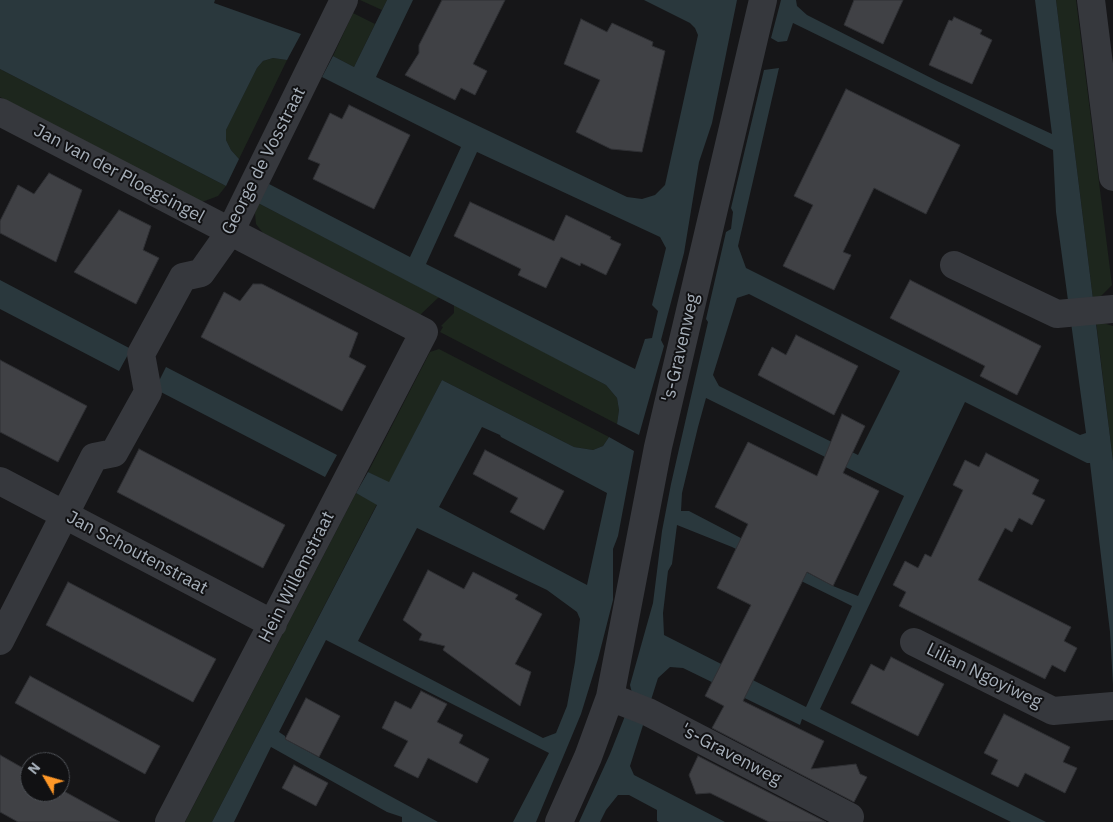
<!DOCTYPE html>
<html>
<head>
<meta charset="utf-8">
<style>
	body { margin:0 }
	#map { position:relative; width:1113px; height:822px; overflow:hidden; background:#161618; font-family:"IBM Plex Sans",sans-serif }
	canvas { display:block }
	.north { position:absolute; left:20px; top:752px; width:50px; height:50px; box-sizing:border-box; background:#111113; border:1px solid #4d5055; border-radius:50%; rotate:308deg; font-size:14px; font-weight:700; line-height:20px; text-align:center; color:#a6afb9 }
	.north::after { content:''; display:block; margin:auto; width:18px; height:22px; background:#ff9827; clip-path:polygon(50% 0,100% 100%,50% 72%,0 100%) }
</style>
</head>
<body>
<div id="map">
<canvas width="1113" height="822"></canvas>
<div class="north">N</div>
</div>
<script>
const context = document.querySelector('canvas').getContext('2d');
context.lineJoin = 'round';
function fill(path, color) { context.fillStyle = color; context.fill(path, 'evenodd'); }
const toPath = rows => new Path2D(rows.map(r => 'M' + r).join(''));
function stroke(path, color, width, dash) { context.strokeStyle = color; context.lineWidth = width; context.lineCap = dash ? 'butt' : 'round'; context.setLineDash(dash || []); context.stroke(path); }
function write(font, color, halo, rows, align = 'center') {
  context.font = font + ' "IBM Plex Sans",sans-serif'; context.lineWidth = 4; context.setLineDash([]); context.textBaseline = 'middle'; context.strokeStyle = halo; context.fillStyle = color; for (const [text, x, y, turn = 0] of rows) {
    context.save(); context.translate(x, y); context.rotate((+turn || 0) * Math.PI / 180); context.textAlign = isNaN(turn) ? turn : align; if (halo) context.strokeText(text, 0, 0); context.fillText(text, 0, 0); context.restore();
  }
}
fill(toPath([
	[360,0,387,0,382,10],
	[1056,0,1076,0,1112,285,1100,297,1093,299],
	[353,13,375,24,354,67,333,56],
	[273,58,287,60,239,159,231,150,226,140,226,130,257,68,263,61],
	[0,69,226,186,218,196,202,202,0,97],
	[258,203,439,297,420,315,263,233,256,224,255,213],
	[454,304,606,385,617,398,619,410,617,424,440,332,443,327,441,326,454,313],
	[1096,321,1113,326,1113,461],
	[439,349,609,437,603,446,593,450,574,447,442,380,389,483,368,472,430,352],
	[356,493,377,504,212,822,185,822]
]), '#1d261d');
fill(toPath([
	[0,0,215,0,214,3,301,34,287,60,273,58,263,61,257,68,226,130,226,140,231,150,239,159,226,186,0,69],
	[387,0,413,0,376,77,627,197,642,199,655,195,665,185,698,35,695,28,690,23,644,0,737,0,712,123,699,162,684,253,661,340,664,346,639,435,617,424,619,410,617,398,606,385,258,203,269,184,410,257,461,147,322,77,333,56,354,67],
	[477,152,660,237,666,248,652,305,658,311,652,338,645,339,635,369,426,264],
	[781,0,796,0,797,6,807,15,939,82,1052,134,1035,0,1056,0,1113,461,1113,685,1110,632,1090,463,1087,463,965,402,820,709,1046,822,1011,822,802,719,800,725,683,668,670,667,658,678,630,766,634,775,725,822,659,822,657,821,657,810,629,795,618,795,606,810,600,822,579,822,610,754,625,716,632,693,630,685,653,603,662,531,671,484,708,322,706,319,726,232,731,229,733,212,731,208,764,70,779,68,738,246,746,268,1080,435,1086,433,1056,212,1053,150,793,23,787,41,778,42,771,38],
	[749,294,900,371,858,455,719,386,713,375,737,298],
	[706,398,904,496,858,596,833,586,689,511,681,511,682,493,698,427],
	[677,525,732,547,852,606,806,707,664,635,663,613,668,571,672,564],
	[0,280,131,349,119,371,0,309],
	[166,367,337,455,325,477,155,389],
	[442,380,574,447,593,450,603,446,609,437,634,451,618,536,613,549,613,600,598,659,581,714,536,822,513,822,549,753,326,640,279,732,285,736,285,739,438,822,402,822,402,817,387,812,271,747,234,822,212,822,377,505,356,493,368,472,389,482],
	[482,427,500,435,501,437,607,493,587,585,439,507],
	[417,528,547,590,577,612,580,619,575,662,567,706,556,733,543,738,358,641]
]), '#2a383d');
const building = toPath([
	[442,0,505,0,473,64,487,71,475,95,461,88,455,100,405,75,419,53,419,45,442,0],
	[854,0,903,0,883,44,844,25,854,0],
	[954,17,982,30,980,34,992,40,972,84,929,65,949,20,952,21,954,17],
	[581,19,607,32,612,23,653,42,652,46,665,51,642,152,611,149,576,132,600,80,564,64,581,19],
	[846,89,960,145,926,214,874,188,843,252,851,255,834,290,783,266,813,205,794,196,846,89],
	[349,105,410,135,374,209,313,179,320,164,308,159,330,113,342,119,349,105],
	[49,173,82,190,56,262,0,233,0,221,18,185,34,194,49,173],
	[470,202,554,241,566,215,611,237,610,239,621,244,606,275,581,263,580,266,561,257,546,288,518,275,521,269,454,236,470,202],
	[119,210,151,226,143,250,159,258,136,304,74,272,119,210],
	[910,280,1041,346,1017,395,980,376,985,366,890,318,910,280],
	[253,284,262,284,358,333,349,357,366,366,342,411,201,337,224,292,240,301,253,284],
	[796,335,858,366,834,415,758,375,772,347,786,355,796,335],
	[0,360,87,406,58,462,0,432,0,360],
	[842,414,865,426,843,473,879,491,833,586,807,572,743,701,824,741,811,769,856,764,860,774,867,777,854,802,712,728,724,706,705,696,751,605,717,588,748,524,715,507,748,442,817,476,842,414],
	[139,449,285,525,263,568,117,492,139,449],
	[485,450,564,491,544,530,510,512,518,498,473,474,485,450],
	[986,453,1039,480,1032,494,1045,500,1032,525,1019,518,1012,532,1005,528,978,580,1071,627,1064,641,1077,648,1065,672,1052,665,1045,679,899,606,906,592,893,585,905,561,918,568,925,554,931,557,963,490,953,485,965,460,979,467,986,453],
	[428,570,464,589,473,572,518,595,515,599,542,614,515,664,531,672,520,706,443,650,445,646,419,640,422,634,403,620,428,570],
	[68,582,216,659,193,702,46,625,68,582],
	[891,657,944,684,918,736,851,703,871,664,884,671,891,657],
	[30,676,160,746,145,774,15,703,30,676],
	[421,691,447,704,437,722,463,735,459,743,489,759,477,783,428,758,418,778,394,766,408,741,382,728,395,701,411,709,421,691],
	[306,698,340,716,319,757,285,739,306,698],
	[1004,714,1070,747,1063,762,1077,768,1065,793,1025,773,1018,787,991,774,998,760,984,753,1004,714],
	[0,755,30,772,30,792,60,792,60,789,120,822,18,822,0,812,0,755],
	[698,756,826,822,769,822,710,793,696,794,689,775,698,756],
	[294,765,328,783,316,806,282,788,294,765]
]);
fill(building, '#404145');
stroke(building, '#2f3034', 1);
stroke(toPath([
	[1091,0,1113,177],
	[0,112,424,332,169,822],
	[954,265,1057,314,1113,309],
	[0,481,273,624],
	[0,641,94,457,114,453,148,392,141,354,183,277,201,273,230,232,344,0],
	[914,642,1053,711,1113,706],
	[610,697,648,712,850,817],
	[559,822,588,757,610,697,658,447,763,0]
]), '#36383d', 28);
write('18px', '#a6afb9', '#111113', [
	["George de Vosstraat",264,161,-63],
	["Jan van der Ploegsingel",119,174,28],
	["'s-Gravenweg",681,348,-77],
	["Jan Schoutenstraat",137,553,28],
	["Hein Willemstraat",297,577,-63],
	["Lilian Ngoyiweg",984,676,26],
	["'s-Gravenweg",731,755,28]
]);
</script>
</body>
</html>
